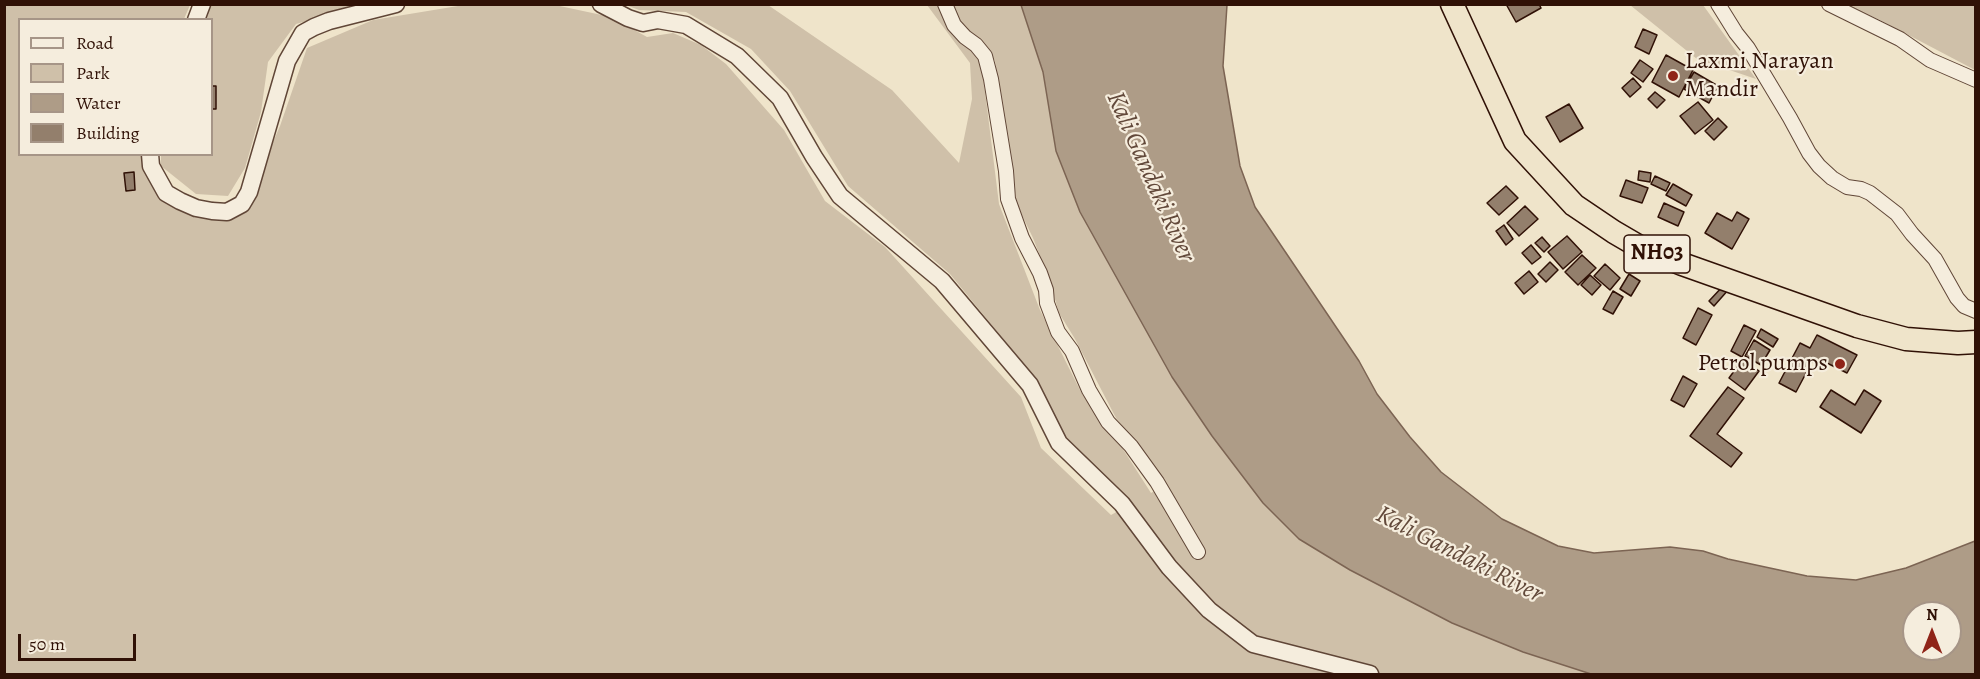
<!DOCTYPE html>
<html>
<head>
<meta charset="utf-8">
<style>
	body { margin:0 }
	#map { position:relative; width:1980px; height:679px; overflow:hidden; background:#efe4ca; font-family:Alegreya,serif }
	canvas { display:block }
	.frame { position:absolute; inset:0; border:6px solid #301106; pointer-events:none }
	.legend { position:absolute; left:18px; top:18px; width:195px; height:138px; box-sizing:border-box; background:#f5eddd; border:2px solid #a69587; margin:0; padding:8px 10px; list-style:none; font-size:18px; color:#301106 }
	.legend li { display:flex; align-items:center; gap:12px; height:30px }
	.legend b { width:30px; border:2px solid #a69587 }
	.north { position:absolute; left:1902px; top:601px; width:60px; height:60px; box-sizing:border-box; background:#f5eddd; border:2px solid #a69587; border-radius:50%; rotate:0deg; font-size:16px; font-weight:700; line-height:24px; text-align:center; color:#301106 }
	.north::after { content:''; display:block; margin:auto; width:21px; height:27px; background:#8f2418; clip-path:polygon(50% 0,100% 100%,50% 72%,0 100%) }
	.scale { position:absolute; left:18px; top:634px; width:118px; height:27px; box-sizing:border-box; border:3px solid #301106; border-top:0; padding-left:8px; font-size:18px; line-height:21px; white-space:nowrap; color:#301106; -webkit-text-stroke:4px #f5eddd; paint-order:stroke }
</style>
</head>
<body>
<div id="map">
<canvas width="1980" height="679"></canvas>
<div class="frame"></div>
<ul class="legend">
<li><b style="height:8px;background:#f5eddd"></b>Road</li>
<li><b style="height:16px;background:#cfc0a9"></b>Park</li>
<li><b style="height:16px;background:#ae9c87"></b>Water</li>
<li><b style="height:16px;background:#937f6c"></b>Building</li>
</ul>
<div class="north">N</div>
<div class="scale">50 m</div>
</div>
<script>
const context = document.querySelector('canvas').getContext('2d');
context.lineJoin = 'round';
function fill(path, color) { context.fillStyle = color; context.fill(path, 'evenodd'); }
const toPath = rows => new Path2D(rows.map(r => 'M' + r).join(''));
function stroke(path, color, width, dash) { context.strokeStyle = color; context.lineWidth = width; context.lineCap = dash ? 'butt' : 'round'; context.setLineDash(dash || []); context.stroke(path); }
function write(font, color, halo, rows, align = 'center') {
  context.font = font + ' Alegreya,serif'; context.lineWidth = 4.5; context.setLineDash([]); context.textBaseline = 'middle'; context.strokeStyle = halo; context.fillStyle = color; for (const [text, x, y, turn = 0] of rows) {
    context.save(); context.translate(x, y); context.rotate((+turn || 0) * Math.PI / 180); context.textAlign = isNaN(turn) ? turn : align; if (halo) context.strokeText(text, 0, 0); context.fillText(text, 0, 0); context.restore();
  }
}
fill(toPath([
	[4,5,190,5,184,19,20,20,20,154,143,155,147,171,159,197,205,217,231,217,251,208,264,163,280,126,307,48,373,20,464,5,555,5,611,17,647,37,673,33,701,45,726,64,784,130,825,201,885,247,1021,397,1041,448,1111,515,1129,505,1066,442,1040,384,950,274,848,186,790,91,751,49,686,12,639,10,626,5,768,5,892,90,959,163,972,99,970,63,927,5,941,5,961,42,981,59,999,204,1040,310,1082,394,1121,446,1151,493,1166,484,1116,418,1075,339,1059,313,1050,282,1033,238,1017,205,995,61,984,43,970,32,953,13,953,5,1021,5,1043,72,1056,151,1128,295,1172,377,1212,436,1299,539,1350,570,1452,623,1523,652,1591,674,5,674],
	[208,5,364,5,296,24,268,62,261,112,245,168,228,196,196,194,161,166,161,155,212,154,212,20,202,19],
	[1630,5,1703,5,1756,79,1697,59],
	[1847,5,1975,5,1975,70,1880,20]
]), '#cfc0a9');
const water = toPath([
	[1021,5,1227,5,1223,66,1240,166,1255,207,1359,361,1377,394,1410,437,1441,472,1502,519,1558,546,1594,553,1670,547,1703,551,1728,559,1807,576,1856,580,1906,568,1975,541,1975,674,1591,674,1523,652,1452,623,1350,570,1299,539,1263,503,1212,436,1172,377,1080,212,1056,151,1043,72,1021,5],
	[1914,613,1950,613,1950,649,1914,649,1914,613]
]);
fill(water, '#ae9c87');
stroke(water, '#7c6453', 1.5);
const building = toPath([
	[1506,4,1539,4,1541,8,1516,22,1506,4],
	[1643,29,1657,35,1649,54,1635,47,1643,29],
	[1666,55,1693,70,1679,97,1652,82,1666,55],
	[1640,60,1653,69,1643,82,1631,73,1640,60],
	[1694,72,1718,86,1709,103,1684,89,1694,72],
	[1633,78,1641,87,1630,97,1622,88,1633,78],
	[212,86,216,86,216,109,212,109,212,86],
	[1655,92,1665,100,1657,108,1648,99,1655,92],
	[1698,102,1713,120,1695,134,1680,116,1698,102],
	[1569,104,1583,128,1560,142,1546,117,1569,104],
	[1718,118,1727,127,1714,140,1705,131,1718,118],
	[1639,171,1651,173,1650,182,1638,180,1639,171],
	[134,172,135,190,126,191,124,173,134,172],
	[1655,176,1670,183,1666,191,1651,184,1655,176],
	[1626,180,1648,188,1642,203,1620,196,1626,180],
	[1673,184,1692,195,1686,206,1666,195,1673,184],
	[1506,186,1518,198,1499,215,1487,203,1506,186],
	[1664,203,1684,212,1678,226,1658,217,1664,203],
	[1525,206,1538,219,1519,236,1507,223,1525,206],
	[1737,212,1749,219,1732,249,1705,233,1717,213,1732,221,1737,212],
	[1504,225,1513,239,1506,245,1496,231,1504,225],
	[1567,236,1582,252,1563,269,1548,252,1567,236],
	[1542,237,1550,246,1544,252,1535,243,1542,237],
	[1531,245,1541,257,1532,264,1522,253,1531,245],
	[1582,255,1596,268,1578,285,1565,272,1582,255],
	[1550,262,1558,270,1546,282,1538,274,1550,262],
	[1605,264,1620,278,1610,290,1594,276,1605,264],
	[1529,271,1538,282,1524,294,1515,283,1529,271],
	[1629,274,1640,281,1631,296,1620,289,1629,274],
	[1590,275,1601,285,1592,295,1581,285,1590,275],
	[1724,285,1729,289,1714,306,1709,301,1724,285],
	[1613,291,1623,297,1613,314,1603,309,1613,291],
	[1698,308,1712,315,1696,345,1683,338,1698,308],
	[1744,325,1756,331,1742,357,1731,351,1744,325],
	[1761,329,1778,339,1773,347,1757,337,1761,329],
	[1817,335,1857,355,1847,373,1825,362,1822,365,1813,360,1796,392,1779,383,1800,343,1810,348,1817,335],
	[1754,340,1770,350,1761,365,1745,356,1754,340],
	[1743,359,1759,371,1745,390,1729,378,1743,359],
	[1683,376,1697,384,1684,407,1671,400,1683,376],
	[1728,387,1744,398,1717,434,1742,453,1731,467,1690,436,1728,387],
	[1831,390,1855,405,1864,390,1881,401,1861,433,1820,407,1831,390]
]);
fill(building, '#937f6c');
stroke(building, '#301106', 1.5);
const minor = toPath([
	[945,4,954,25,965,37,976,45,985,56,991,79,1006,171,1008,199,1022,238,1040,273,1046,290,1047,303,1058,332,1072,351,1089,390,1108,422,1131,446,1157,482,1198,552],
	[1718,4,1736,33,1748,48,1790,118,1809,153,1819,166,1832,178,1847,187,1861,189,1870,193,1897,214,1912,234,1935,259,1957,298,1964,306,1976,311],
	[1829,4,1900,39,1930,60,1976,80]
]);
const tertiary = toPath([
	[601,4,628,18,643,23,658,20,686,25,737,56,780,98,814,157,840,196,942,281,1030,385,1059,443,1122,504,1169,567,1209,610,1253,644,1370,674],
	[196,20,202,4],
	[150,154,151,166,166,193,180,201,196,208,212,211,227,212,242,204,249,192,287,61,303,33,314,27,329,21,396,4]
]);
const trunk = toPath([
	[1452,4,1515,141,1574,205,1614,232,1638,246,1682,264,1857,326,1906,339,1958,343,1976,342]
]);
stroke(minor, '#604637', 16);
stroke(tertiary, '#604637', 19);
stroke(trunk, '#301106', 25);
stroke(minor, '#f5eddd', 14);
stroke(tertiary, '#f5eddd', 16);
stroke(trunk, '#efe4ca', 22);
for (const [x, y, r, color] of [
	[1673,76,6,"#8f2418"],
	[1840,364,6,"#8f2418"]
]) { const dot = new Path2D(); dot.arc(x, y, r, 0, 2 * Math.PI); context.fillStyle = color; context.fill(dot); stroke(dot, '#f5eddd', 2); }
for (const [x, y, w] of [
	[1657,254,66]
]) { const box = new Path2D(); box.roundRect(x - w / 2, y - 19, w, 38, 4.5); context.fillStyle = '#f5eddd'; context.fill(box); stroke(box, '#301106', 1.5); }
write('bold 22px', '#301106', null, [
	["NH03",1657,254]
]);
write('24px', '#301106', '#f5eddd', [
	["Laxmi Narayan",1685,62],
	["Mandir",1685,90],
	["Petrol pumps",1828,364,"right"]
], 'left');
write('italic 26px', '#62493a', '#f5eddd', [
	["Kali Gandaki River",1150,177,66],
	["Kali Gandaki River",1459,555,27]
]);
</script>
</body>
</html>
